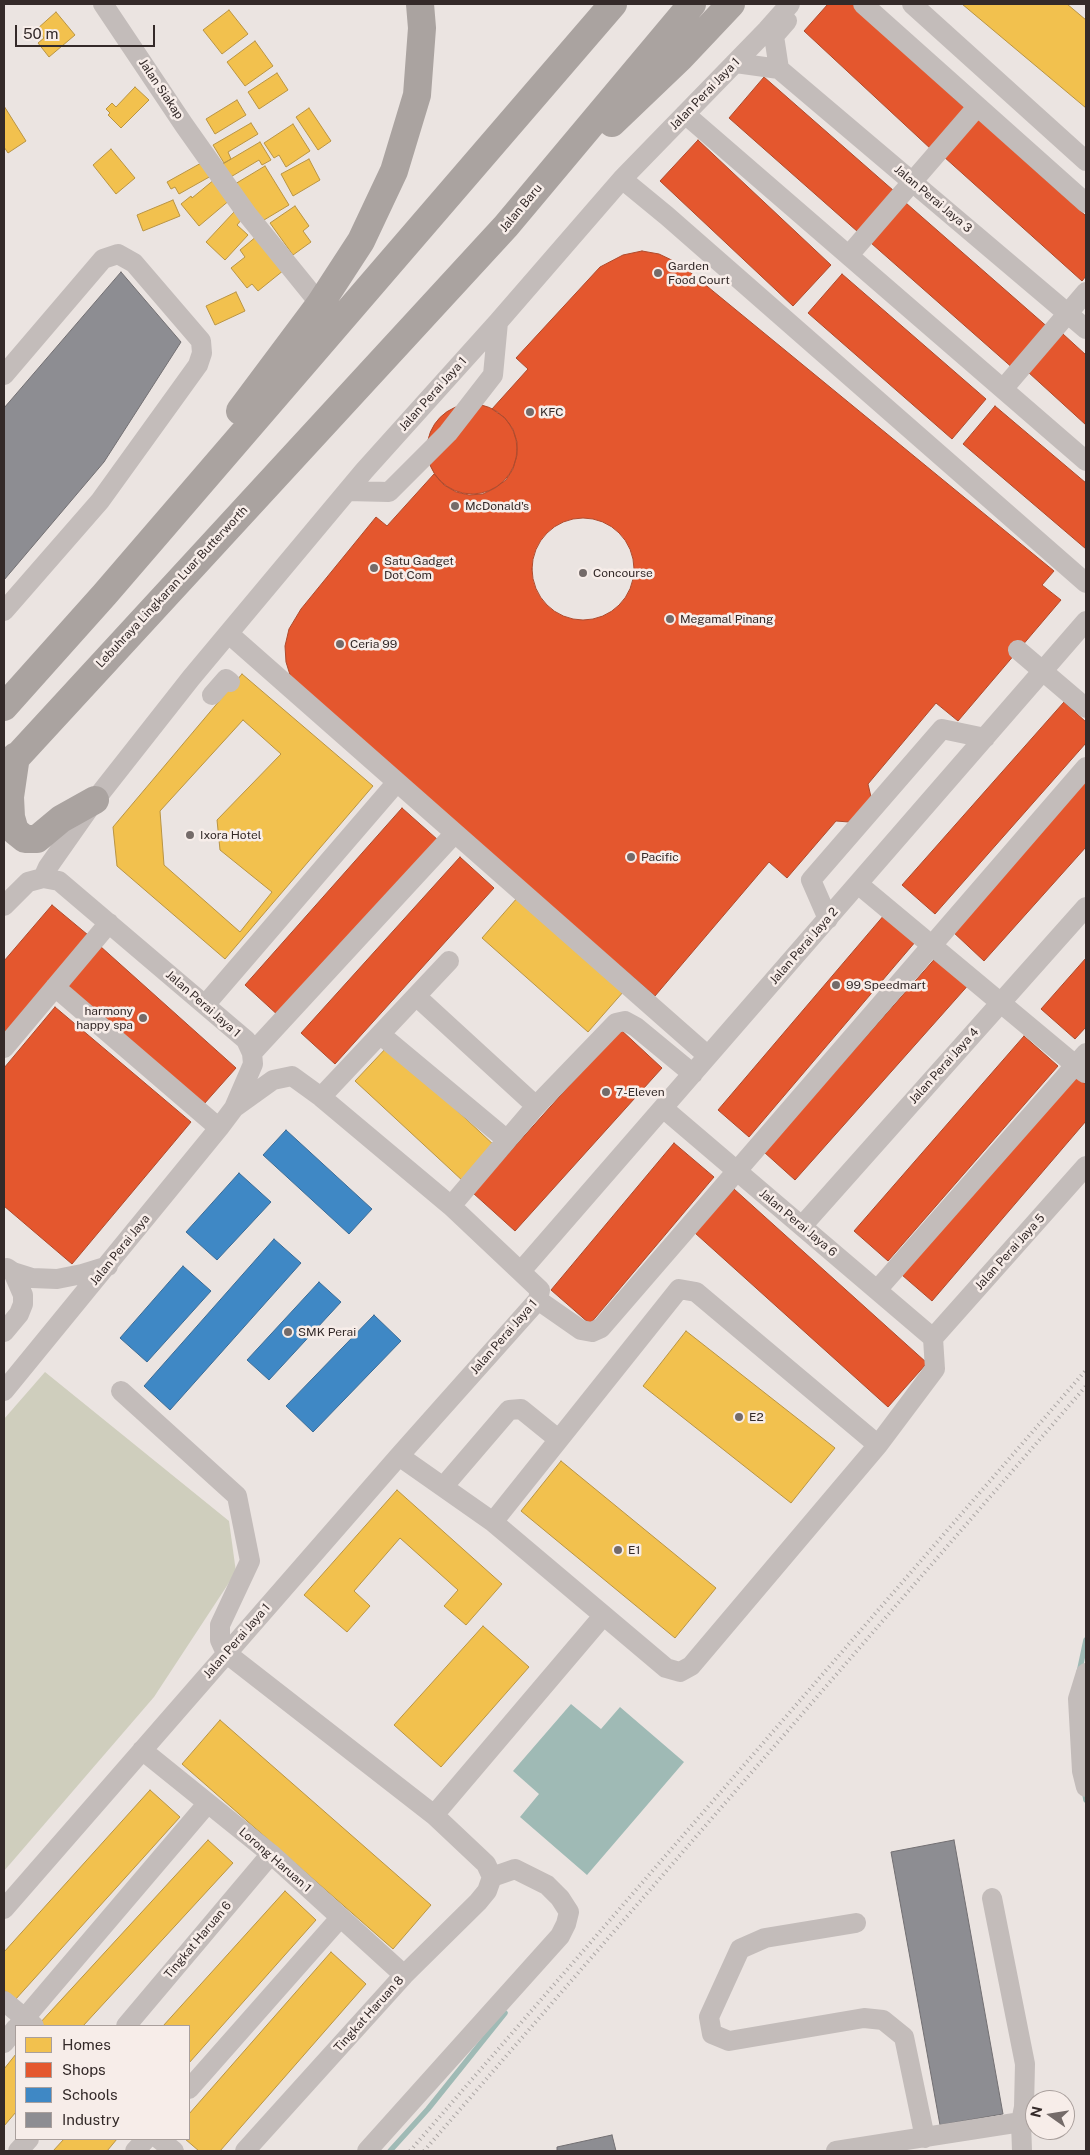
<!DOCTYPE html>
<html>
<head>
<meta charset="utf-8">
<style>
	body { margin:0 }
	#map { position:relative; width:1090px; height:2155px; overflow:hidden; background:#ebe4e1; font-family:"Public Sans",sans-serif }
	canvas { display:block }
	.frame { position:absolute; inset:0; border:5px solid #342a29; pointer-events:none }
	.legend { position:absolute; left:15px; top:2025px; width:175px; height:115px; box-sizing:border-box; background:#f7ede9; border:1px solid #a99f9c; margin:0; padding:6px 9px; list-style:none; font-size:15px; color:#342a29 }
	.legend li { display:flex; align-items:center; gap:10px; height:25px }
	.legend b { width:25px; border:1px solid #a99f9c }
	.north { position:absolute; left:1025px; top:2090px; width:50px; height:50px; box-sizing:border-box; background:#f7ede9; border:1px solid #a99f9c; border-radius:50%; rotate:283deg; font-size:14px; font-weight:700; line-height:20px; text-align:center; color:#342a29 }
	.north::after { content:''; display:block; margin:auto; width:18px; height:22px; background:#746b69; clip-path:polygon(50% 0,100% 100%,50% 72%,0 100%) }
	.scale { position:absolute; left:15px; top:25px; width:140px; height:22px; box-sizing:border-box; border:2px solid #342a29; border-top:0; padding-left:6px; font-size:15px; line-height:18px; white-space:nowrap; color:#342a29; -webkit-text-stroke:4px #f7ede9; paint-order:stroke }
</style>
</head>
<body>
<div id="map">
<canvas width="1090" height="2155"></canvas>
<div class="frame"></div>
<ul class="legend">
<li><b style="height:14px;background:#f2c14e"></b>Homes</li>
<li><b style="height:14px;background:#e4572e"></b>Shops</li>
<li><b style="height:14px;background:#3f88c5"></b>Schools</li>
<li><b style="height:14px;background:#8d8d92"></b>Industry</li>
</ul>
<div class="north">N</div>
<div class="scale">50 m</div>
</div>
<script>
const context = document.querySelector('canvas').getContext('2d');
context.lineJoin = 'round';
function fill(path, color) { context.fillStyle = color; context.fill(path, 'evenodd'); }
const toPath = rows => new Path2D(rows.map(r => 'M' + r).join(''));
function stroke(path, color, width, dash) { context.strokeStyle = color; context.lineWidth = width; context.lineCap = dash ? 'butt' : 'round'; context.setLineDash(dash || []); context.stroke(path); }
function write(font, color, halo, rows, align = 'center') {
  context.font = font + ' "Public Sans",sans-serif'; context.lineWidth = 5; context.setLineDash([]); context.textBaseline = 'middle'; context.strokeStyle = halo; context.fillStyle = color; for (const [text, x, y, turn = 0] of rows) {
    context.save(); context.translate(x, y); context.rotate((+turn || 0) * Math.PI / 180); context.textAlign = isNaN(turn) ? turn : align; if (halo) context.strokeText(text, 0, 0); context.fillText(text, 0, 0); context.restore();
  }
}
fill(toPath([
	[45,1372,229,1521,236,1572,154,1697,4,1871,4,1419]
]), '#cfcebd');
fill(toPath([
	[571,1704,601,1729,620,1707,684,1762,587,1875,520,1817,539,1794,513,1771]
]), '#9fbab5');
const homes = toPath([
	[962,4,1067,4,1086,20,1086,108,962,4],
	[229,10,248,34,222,54,203,30,229,10],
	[56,12,75,35,49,57,38,43,44,38,37,29,56,12],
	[255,41,273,66,245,86,227,62,255,41],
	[277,73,288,90,259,109,248,92,277,73],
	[135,87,149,100,121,128,108,115,110,113,106,109,112,103,116,107,135,87],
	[237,100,246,115,215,134,206,119,237,100],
	[4,106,26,141,8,153,4,147,4,106],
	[309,108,331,141,318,150,296,117,309,108],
	[251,123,258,134,228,152,231,159,224,163,213,145,251,123],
	[293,124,310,151,286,167,279,155,274,158,264,143,293,124],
	[260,142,271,160,262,165,259,160,229,178,221,165,260,142],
	[111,149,135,178,116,194,93,165,111,149],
	[309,159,320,180,293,196,281,174,309,159],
	[203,162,211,176,179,194,175,187,171,189,167,182,203,162],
	[265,166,289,205,259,223,235,184,265,166],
	[215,179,231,199,199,226,181,204,191,196,192,198,215,179],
	[173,200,180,216,143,231,137,215,173,200],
	[295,206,309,226,303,231,311,242,293,255,270,223,295,206],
	[234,212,242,219,237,225,248,235,225,260,206,242,234,212],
	[257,236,284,270,258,291,252,284,247,288,231,268,245,257,240,250,257,236],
	[236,292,245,311,215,325,206,306,236,292],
	[242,674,373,786,225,959,117,866,113,827,242,674],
	[243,720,281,754,217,820,220,850,272,892,240,932,164,865,160,811,243,720],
	[518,897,624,991,588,1032,482,938,518,897],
	[388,1046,496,1147,464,1182,355,1081,388,1046],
	[686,1331,835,1448,791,1503,643,1386,686,1331],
	[561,1461,716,1588,675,1638,521,1511,561,1461],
	[397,1490,502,1584,466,1625,444,1606,458,1590,400,1538,354,1591,370,1606,347,1632,304,1595,397,1490],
	[483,1626,529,1667,441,1767,394,1725,483,1626],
	[220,1720,431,1905,393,1949,182,1764,220,1720],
	[150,1790,180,1817,15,2000,4,1990,4,1952,150,1790],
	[208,1840,233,1863,83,2026,41,2026,39,2024,208,1840],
	[285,1891,316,1920,189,2063,189,2026,163,2026,285,1891],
	[331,1952,366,1984,220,2151,199,2151,185,2139,189,2139,189,2114,331,1952],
	[16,2054,16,2112,4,2126,4,2069,16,2054],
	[64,2139,117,2139,107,2151,53,2151,64,2139]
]);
fill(homes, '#f2c14e');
stroke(homes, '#b99443', 1);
const shops = toPath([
	[828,4,852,4,968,111,932,150,804,31,828,4],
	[764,77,894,191,858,232,729,118,764,77],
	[977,118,1086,216,1086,276,1082,281,943,156,977,118],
	[698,140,831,265,793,306,660,181,698,140],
	[906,203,1051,330,1015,370,871,243,906,203],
	[642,251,659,254,680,264,1054,571,1042,585,1061,600,958,721,936,703,868,784,871,797,849,822,836,821,787,878,769,862,655,996,306,695,291,678,286,662,285,646,289,629,301,609,376,517,387,526,434,474,444,485,456,492,469,495,483,494,495,488,506,480,513,469,517,455,517,442,513,429,505,418,492,409,528,369,516,358,600,267,623,255,642,251],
	[842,274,986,399,952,439,808,313,842,274],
	[1063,334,1086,355,1086,425,1028,372,1063,334],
	'427 449a45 45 0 1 1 90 0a45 45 0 1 1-90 0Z',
	[995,406,1086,483,1086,549,963,444,995,406],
	'532 569a51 51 0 1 1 102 0a51 51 0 1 1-102 0Z',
	[1064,702,1086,722,1086,743,935,914,902,885,1064,702],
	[1086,781,1086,847,984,961,952,931,1086,781],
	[402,808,438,840,280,1017,245,985,402,808],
	[460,857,494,888,335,1064,301,1033,460,857],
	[52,905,88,935,4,1036,4,961,52,905],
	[885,914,916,941,749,1137,718,1110,885,914],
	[100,946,236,1068,204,1104,68,986,100,946],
	[939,954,971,982,795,1180,764,1152,939,954],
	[1086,958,1086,1027,1075,1039,1041,1009,1086,958],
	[55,1007,191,1122,72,1264,4,1206,4,1068,55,1007],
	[620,1029,662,1068,515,1231,473,1193,620,1029],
	[1024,1036,1058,1066,888,1261,854,1231,1024,1036],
	[1074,1074,1086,1085,1086,1121,932,1301,902,1275,1074,1074],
	[674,1143,714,1177,590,1324,551,1290,674,1143],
	[734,1189,927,1363,888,1407,695,1233,734,1189]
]);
fill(shops, '#e4572e');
stroke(shops, '#af4a2c', 1);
const schools = toPath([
	[286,1130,372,1209,349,1234,263,1155,286,1130],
	[239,1173,271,1202,217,1260,186,1232,239,1173],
	[274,1239,301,1263,170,1410,144,1386,274,1239],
	[183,1266,211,1291,147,1362,120,1338,183,1266],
	[319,1282,341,1302,269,1380,247,1360,319,1282],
	[374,1315,401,1341,313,1432,286,1406,374,1315]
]);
fill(schools, '#3f88c5');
stroke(schools, '#3c6c96', 1);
const industry = toPath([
	[121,272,181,342,104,462,4,580,4,408,121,272],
	[954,1840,1003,2114,940,2125,891,1852,954,1840],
	[612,2135,616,2151,557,2151,557,2147,612,2135]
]);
fill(industry, '#8d8d92');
stroke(industry, '#726f72', 1);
stroke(toPath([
	[1079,1673,1086,1640],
	[1084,1789,1086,1800],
	[390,2151,428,2109,505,2013]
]), '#9fbab5', 5.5);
stroke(toPath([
	[103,4,184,125,247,214,320,304],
	[863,4,1086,203],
	[912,4,1086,161],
	[736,63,779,69,1086,329],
	[779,69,774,36,787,21],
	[685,114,1086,461],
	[622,179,667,216,1086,583],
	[849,255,977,107],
	[4,375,103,259,118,254,134,263,201,341,202,353,198,365,100,501,4,611],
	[1003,389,1086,292],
	[347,491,389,492,448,433,493,375,498,322],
	[229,634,708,1056],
	[1018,650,1086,708],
	[212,695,226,679,230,682],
	[43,878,48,867,95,800,191,678,364,471,498,322,622,179,767,30,790,4],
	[858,884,1085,1073],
	[4,906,28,882,43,878,59,881,246,1040,252,1053,253,1064,234,1108,219,1128,4,1391],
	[828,919,811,880,942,729,985,738],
	[55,987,219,1128],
	[416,996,536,1106],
	[205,1005,397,782],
	[381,1035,507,1140],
	[4,1048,109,923],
	[252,1053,455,833],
	[321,1097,449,961],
	[663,1108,933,1338],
	[451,1206,536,1106,616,1023,625,1021,636,1027,693,1074],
	[802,1226,1086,907],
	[521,1271,1086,621],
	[13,1272,32,1278,57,1279,82,1274,108,1266],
	[877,1290,1086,1053],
	[538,1300,581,1330,592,1332,601,1328,1086,767],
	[4,1332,19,1314,23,1304,23,1295,13,1272,7,1268],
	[933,1338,1086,1166],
	[121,1391,237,1496,250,1561,220,1625,220,1640,226,1653,434,1815,486,1864,492,1877],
	[399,1456,493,1522,666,1668,680,1672,691,1666,878,1445,935,1369,933,1338],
	[443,1487,509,1410,521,1409,558,1439],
	[493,1522,679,1289,696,1292,878,1445],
	[1086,1673,1078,1699,1082,1771,1086,1787],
	[142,1750,271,1854,404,1975],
	[434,1815,603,1616],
	[992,1898,1025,2064,1024,2107,1021,2122,1022,2151],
	[4,1909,399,1456,538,1300,540,1290,451,1206,321,1097,292,1076,273,1080,234,1108],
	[856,1923,765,1938,740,1949,709,2017,712,2034,729,2041,864,2018,883,2020,904,2037,925,2138],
	[4,2001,34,2026],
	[18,2026,207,1804],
	[126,2026,271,1854],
	[4,2043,16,2028],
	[189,2089,340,1918],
	[159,2139,174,2151],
	[18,2151,29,2139],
	[135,2151,146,2139],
	[245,2151,404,1975,478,1902,487,1891,492,1877],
	[367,2151,560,1936,566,1924,569,1912,560,1898,547,1885,515,1869,492,1877],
	[836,2151,1021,2122]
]), '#c3bcba', 20);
stroke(toPath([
	[612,123,680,58,731,4],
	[240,411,320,304,361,241,394,171,417,95,422,28,420,4],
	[4,707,105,594,613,4],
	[16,756,10,797,11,817,15,831,25,839,37,839,61,819,95,800],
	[4,771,506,226,692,4]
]), '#aaa3a0', 28);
stroke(toPath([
	[410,2151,1086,1370],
	[424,2151,1086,1386]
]), '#aba6a4', 4, [1, 4]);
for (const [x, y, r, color] of [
	[658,273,5,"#746b69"],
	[530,412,5,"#746b69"],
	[455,506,5,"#746b69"],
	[374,568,5,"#746b69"],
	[583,573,5,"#746b69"],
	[670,619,5,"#746b69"],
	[340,644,5,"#746b69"],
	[190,835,5,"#746b69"],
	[631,857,5,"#746b69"],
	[836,985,5,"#746b69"],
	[143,1018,5,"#746b69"],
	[606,1092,5,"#746b69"],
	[288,1332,5,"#746b69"],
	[739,1417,5,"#746b69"],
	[618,1550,5,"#746b69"]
]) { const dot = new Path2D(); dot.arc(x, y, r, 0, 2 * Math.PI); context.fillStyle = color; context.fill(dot); stroke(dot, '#f7ede9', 2); }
write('12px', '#342a29', '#f7ede9', [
	["Jalan Siakap",161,89,56],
	["Jalan Perai Jaya 1",705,94,-46],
	["Jalan Perai Jaya 3",933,199,40],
	["Jalan Baru",521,208,-50],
	["Jalan Perai Jaya 1",433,394,-48],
	["Lebuhraya Lingkaran Luar Butterworth",172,587,-47],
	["Jalan Perai Jaya 2",804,946,-49],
	["Jalan Perai Jaya 1",203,1004,41],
	["Jalan Perai Jaya 4",944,1066,-48],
	["Jalan Perai Jaya 6",798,1223,40],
	["Jalan Perai Jaya",120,1250,-51],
	["Jalan Perai Jaya 5",1010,1252,-48],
	["Jalan Perai Jaya 1",504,1337,-49],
	["Jalan Perai Jaya 1",237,1641,-49],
	["Lorong Haruan 1",275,1860,41],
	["Tingkat Haruan 6",198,1940,-50],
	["Tingkat Haruan 8",369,2014,-48]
]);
write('12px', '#342a29', '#f7ede9', [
	["Garden",668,266],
	["Food Court",668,280],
	["KFC",540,412],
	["McDonald's",465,506],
	["Satu Gadget",384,561],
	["Dot Com",384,575],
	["Concourse",593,573],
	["Megamal Pinang",680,619],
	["Ceria 99",350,644],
	["Ixora Hotel",200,835],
	["Pacific",641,857],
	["99 Speedmart",846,985],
	["harmony",133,1011,"right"],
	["happy spa",133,1025,"right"],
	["7-Eleven",616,1092],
	["SMK Perai",298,1332],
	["E2",749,1417],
	["E1",628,1550]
], 'left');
</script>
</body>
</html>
